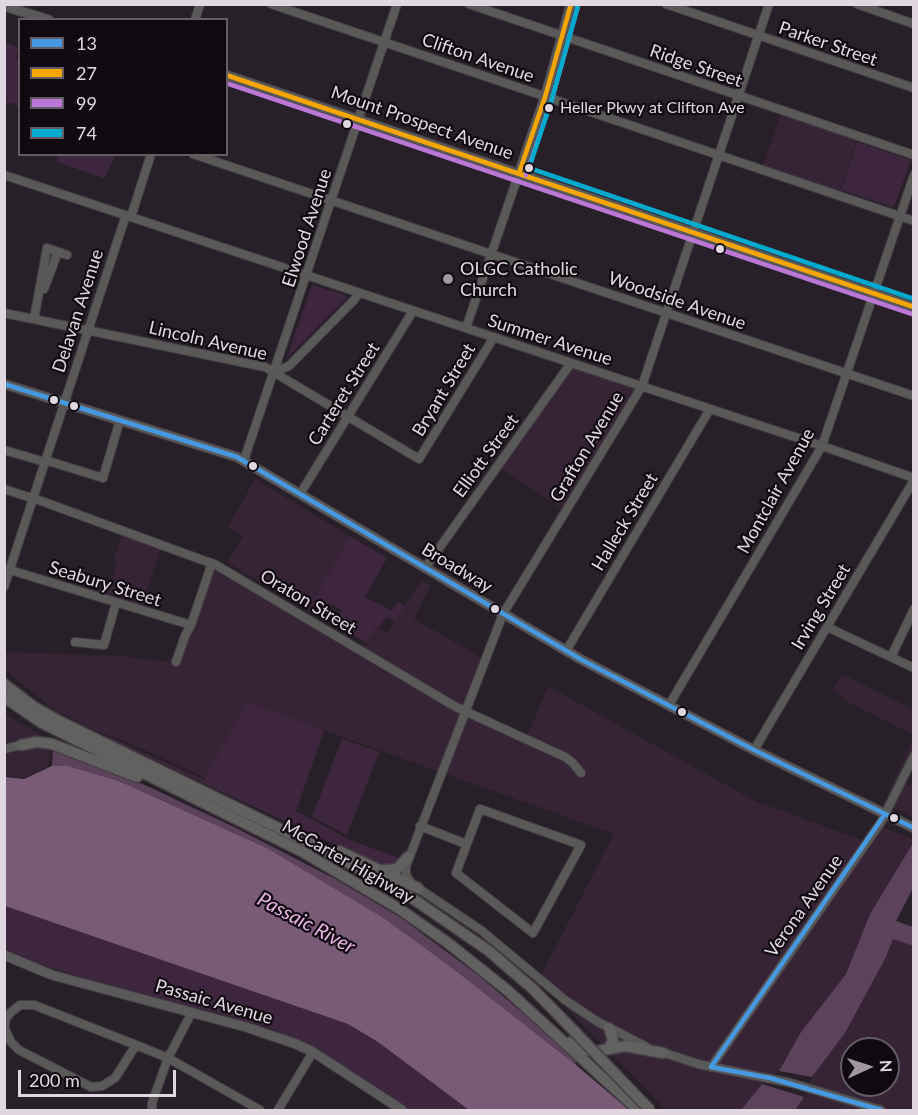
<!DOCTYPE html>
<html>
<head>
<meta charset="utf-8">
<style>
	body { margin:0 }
	#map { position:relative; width:918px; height:1115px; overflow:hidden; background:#282028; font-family:Lato,sans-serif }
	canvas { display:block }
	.frame { position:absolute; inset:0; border:6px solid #e1d7e1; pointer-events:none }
	.legend { position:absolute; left:18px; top:18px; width:210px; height:138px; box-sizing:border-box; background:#100a10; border:2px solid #645c64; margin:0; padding:8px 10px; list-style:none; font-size:18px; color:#e1d7e1 }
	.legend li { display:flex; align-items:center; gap:12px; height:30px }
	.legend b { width:30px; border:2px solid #645c64 }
	.north { position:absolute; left:840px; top:1037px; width:60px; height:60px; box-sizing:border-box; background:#100a10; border:2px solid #645c64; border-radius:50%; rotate:87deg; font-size:16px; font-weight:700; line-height:24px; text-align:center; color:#e1d7e1 }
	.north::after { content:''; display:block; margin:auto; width:21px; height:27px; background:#a097a0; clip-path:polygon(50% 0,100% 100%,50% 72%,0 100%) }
	.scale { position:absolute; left:18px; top:1070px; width:158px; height:27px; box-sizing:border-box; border:3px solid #e1d7e1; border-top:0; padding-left:8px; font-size:18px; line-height:21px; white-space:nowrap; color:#e1d7e1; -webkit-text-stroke:4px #100a10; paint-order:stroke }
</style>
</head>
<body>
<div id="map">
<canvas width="918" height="1115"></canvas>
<div class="frame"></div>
<ul class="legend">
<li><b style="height:8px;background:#4699e1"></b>13</li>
<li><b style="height:8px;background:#f7a600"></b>27</li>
<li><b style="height:8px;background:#ba77d6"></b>99</li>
<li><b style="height:8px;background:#00a9ce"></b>74</li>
</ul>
<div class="north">N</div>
<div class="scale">200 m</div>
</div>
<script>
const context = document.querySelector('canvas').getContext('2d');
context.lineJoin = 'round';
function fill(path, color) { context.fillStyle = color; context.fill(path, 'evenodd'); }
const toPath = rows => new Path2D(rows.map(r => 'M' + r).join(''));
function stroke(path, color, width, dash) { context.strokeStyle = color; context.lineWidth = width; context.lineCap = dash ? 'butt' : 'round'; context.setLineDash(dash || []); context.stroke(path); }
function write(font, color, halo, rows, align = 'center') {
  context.font = font + ' Lato,sans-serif'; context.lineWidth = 4.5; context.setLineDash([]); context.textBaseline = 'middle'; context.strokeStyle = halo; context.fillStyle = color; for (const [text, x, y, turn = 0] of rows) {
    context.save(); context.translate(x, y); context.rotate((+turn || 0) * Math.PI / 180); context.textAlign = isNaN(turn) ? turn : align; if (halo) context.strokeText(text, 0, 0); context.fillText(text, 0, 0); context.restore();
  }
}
fill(toPath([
	[781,113,857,138,839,194,762,168],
	[573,363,640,386,564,510,499,467],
	[255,479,350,536,308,610,227,562,243,536,228,527],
	[124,532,162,546,140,609,106,598,117,563,113,561],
	[217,567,363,652,376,627,388,633,395,619,422,580,431,585,414,619,484,659,464,712,525,741,548,686,755,801,867,842,879,825,913,840,913,843,870,914,846,974,801,1032,779,1071,762,1084,741,1110,666,1110,539,979,614,834,247,703,206,778,127,742,88,728,53,709,5,670,4,652,121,656,168,662,183,643,184,625],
	[842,674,913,709,913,735,850,703,833,690],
	[4,713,51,742,48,767,24,778,5,776],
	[913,739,913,758,901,782,913,788,913,817,884,803],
	[893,938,913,946,913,1110,795,1110,804,1097,812,1077,845,1033,886,957],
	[852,1049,888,1049,888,1085,852,1085]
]), '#362335');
fill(toPath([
	[4,41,18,48,16,58,19,59,19,107,12,103,5,103],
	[857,142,911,160,894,207,841,190],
	[57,155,57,154,116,155,104,178,57,162],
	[312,285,345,295,346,298,287,358],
	[350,536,387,558,365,597,392,611,398,602,405,607,396,621,386,617,379,628,376,627,367,643,334,624,342,610,332,604,324,619,308,610],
	[247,702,324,730,296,811,352,841,400,858,397,864,378,865,107,738,107,736,204,780],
	[342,739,379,752,347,835,312,817],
	[5,906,348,1024,378,1042,469,1110,410,1110,314,1048,270,1028,207,1010,175,1005,19,958,5,951]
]), '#3e273e');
fill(toPath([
	[53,748,147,786,236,828,337,880,401,918,478,975,577,1059,575,1064,451,967,384,918,267,848,119,781,68,766,52,766],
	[913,843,913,888,896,921,913,927,913,946,893,939,886,957,845,1033,812,1077,779,1071,801,1032,846,974,870,914],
	[762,1084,804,1097,795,1110,741,1110]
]), '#5d425c');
fill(toPath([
	[52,766,68,766,119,781,267,848,384,918,451,967,575,1064,629,1110,469,1110,378,1042,348,1024,5,906,5,777,24,779]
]), '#795b77');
const minor = toPath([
	[271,4,914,221],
	[469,4,914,155],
	[666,4,914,88],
	[857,4,914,24],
	[195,20,200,4],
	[193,154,914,396],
	[4,175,822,446,914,478],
	[131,217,151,154],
	[44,289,58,252],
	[4,313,265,367,419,459,494,337],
	[34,319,47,248,67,255],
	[466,328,519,173],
	[274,372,289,366,354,300,359,293],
	[4,450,45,462],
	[45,460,103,478,120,420],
	[244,460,397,4],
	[4,489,44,502,216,565,456,707,565,757,573,763,581,773],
	[300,494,413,311],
	[425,568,571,363],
	[10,570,191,625],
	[4,587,126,215],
	[827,627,914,668],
	[75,642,104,645,116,603],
	[566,651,710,409],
	[891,657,914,609],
	[176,662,185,636,191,625,212,563],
	[669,705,822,446,914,175],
	[4,749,21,745],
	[754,750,914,480],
	[480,809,581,845,533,933,456,873,480,809],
	[420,826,466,844],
	[20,1005,34,1005,136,1045,115,1078,102,1086,91,1087,19,1050,11,1042,5,1029,5,1020,10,1013,20,1005],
	[136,1045,168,1058,260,1110],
	[647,1047,598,1022,565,1000,482,931,412,884,406,875,406,866,503,614,642,386,769,4],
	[659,1051,698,1064,791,1083,881,1110],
	[711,1067,881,822,914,756],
	[152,1110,152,1103,168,1058,192,1012],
	[278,1110,313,1052]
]);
const major = toPath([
	[4,6,49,20],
	[226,75,914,307],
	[519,173,545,97,571,4],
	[4,384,237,457,582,660,754,750,914,828],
	[4,955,52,975,246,1027,296,1044,313,1052,402,1110]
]);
const highway = toPath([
	[4,684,34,707,59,721,342,859,409,896,489,951,533,989,575,1032],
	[4,697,42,723,303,852,401,910,448,943,507,990,638,1110],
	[21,745,37,742,52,744,137,777],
	[339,851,418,888],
	[384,870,397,869,408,857],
	[571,1042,582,1049,593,1052,625,1046,663,1053],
	[605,1050,609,1048,613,1040,609,1028]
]);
stroke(minor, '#453e45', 10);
stroke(major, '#453e45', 11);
stroke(highway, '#453e45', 13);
stroke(minor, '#595a58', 8);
stroke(major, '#5b5a5a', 9);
stroke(highway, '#61615f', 10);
const highwayBridge = toPath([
	[575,1032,650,1110]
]);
stroke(highwayBridge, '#453e45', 13, []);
stroke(highwayBridge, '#61615f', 10);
stroke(toPath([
	[4,384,237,457,582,660,754,750,914,828],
	[881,1110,770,1078,711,1067,885,814]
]), '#4699e1', 4.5);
stroke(toPath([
	[226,75,914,307],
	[519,173,545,97,571,4]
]), '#f7a600', 4.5);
stroke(toPath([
	[226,83,912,314],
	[526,175,552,99,578,6]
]), '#ba77d6', 4.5);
stroke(toPath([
	[578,6,552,99,529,168,914,299]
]), '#00a9ce', 4.5);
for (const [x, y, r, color] of [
	[549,108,5,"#e1d7e1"],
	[347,124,5,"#e1d7e1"],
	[529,168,5,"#e1d7e1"],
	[720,249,5,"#e1d7e1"],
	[448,279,6,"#a097a0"],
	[54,400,5,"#e1d7e1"],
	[74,406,5,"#e1d7e1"],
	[253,466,5,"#e1d7e1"],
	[495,609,5,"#e1d7e1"],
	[682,712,5,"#e1d7e1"],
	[894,818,5,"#e1d7e1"]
]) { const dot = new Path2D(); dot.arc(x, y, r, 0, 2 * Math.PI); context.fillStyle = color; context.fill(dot); stroke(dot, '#100a10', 2); }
write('16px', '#e1d7e1', '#100a10', [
	["Heller Pkwy at Clifton Ave",560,108]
], 'left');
write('18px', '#e1d7e1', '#100a10', [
	["Parker Street",828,44,19],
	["Clifton Avenue",478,58,19],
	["Ridge Street",696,66,19],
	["Mount Prospect Avenue",422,123,19],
	["Elwood Avenue",307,228,-72],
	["Woodside Avenue",677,301,19],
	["Delavan Avenue",78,311,-72],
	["Summer Avenue",550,340,18],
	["Lincoln Avenue",208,341,13],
	["Bryant Street",444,390,-59],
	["Carteret Street",344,394,-58],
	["Grafton Avenue",587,447,-59],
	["Elliott Street",486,456,-54],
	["Montclair Avenue",776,491,-61],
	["Halleck Street",625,522,-59],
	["Broadway",457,568,31],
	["Seabury Street",105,584,17],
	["Oraton Street",308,602,31],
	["Irving Street",821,607,-59],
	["McCarter Highway",348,862,30],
	["Verona Avenue",804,906,-55],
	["Passaic Avenue",214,1002,16]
]);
write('18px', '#e1d7e1', '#100a10', [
	["OLGC Catholic",460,269],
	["Church",460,290]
], 'left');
write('italic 20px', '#eab5e7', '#100a10', [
	["Passaic River",306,923,28]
]);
</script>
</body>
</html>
